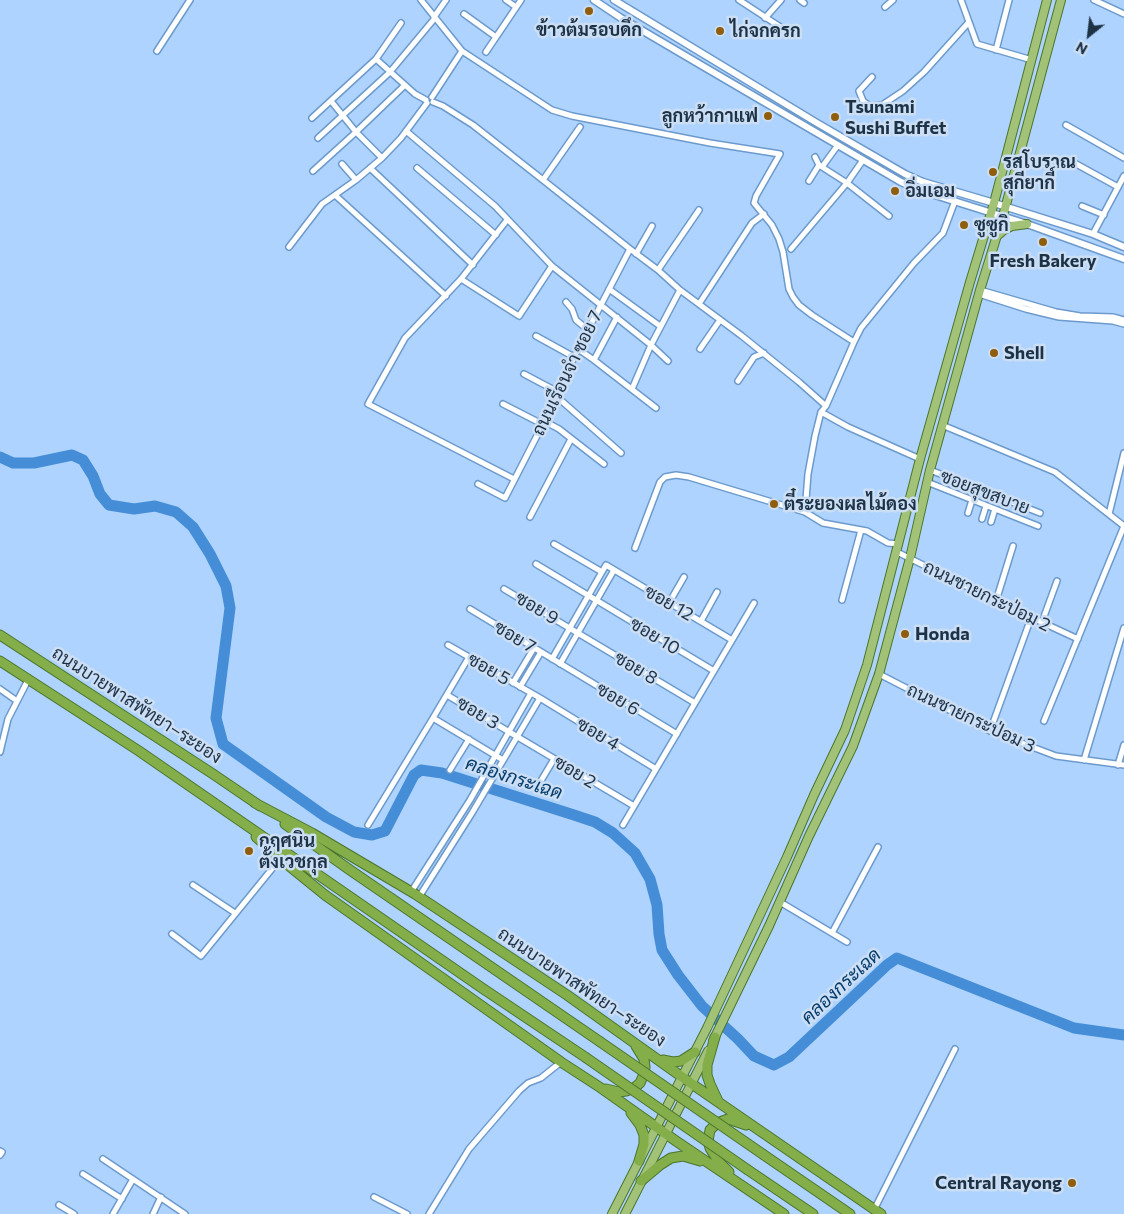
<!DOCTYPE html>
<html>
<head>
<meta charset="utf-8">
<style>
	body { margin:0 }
	#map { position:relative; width:1124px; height:1214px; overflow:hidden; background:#add3fe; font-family:Commissioner,sans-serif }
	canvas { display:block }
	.north { position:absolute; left:1064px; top:10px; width:50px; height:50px; -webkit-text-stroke:4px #cbdef4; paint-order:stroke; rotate:209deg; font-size:14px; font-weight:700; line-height:20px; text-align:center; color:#1e3246 }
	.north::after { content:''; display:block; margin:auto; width:18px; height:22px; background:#1e3246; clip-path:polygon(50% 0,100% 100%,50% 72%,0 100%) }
</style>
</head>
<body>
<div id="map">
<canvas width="1124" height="1214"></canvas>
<div class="north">N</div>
</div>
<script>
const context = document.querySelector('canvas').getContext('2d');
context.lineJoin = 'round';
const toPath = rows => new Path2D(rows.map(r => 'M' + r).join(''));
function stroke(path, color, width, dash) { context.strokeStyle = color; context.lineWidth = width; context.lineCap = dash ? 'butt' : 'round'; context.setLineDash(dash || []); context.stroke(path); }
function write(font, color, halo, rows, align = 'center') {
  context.font = font + ' Commissioner,Sarabun,sans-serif'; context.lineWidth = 5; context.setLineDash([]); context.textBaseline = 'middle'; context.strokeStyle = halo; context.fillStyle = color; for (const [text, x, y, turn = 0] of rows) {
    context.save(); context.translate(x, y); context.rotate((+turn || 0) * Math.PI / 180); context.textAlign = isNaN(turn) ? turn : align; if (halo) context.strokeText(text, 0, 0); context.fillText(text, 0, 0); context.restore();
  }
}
stroke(toPath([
	[0,457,13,463,34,463,72,455,83,460,93,476,100,494,109,505,134,509,155,506,176,512,193,527,210,554,226,586,230,608,216,718,223,744,326,817,354,832,372,835,385,831,414,775,421,770,442,773,574,815,595,822,613,833,635,853,650,879,657,905,659,934,662,950,678,975,702,1006,738,1039,754,1056,774,1065,789,1057,887,965,897,958,1074,1028,1124,1035]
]), '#458dd7', 11);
const minor = toPath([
	[421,0,462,51,552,110,572,116,710,143,780,154,756,196,754,203,772,225,779,239,783,252,789,289,793,297,799,305,812,315,854,342],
	[506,0,516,7],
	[739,0,782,28],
	[800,0,804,3],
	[961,0,977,44,1032,60],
	[1094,0,1124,14],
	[885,7,893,0],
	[464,14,496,37],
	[434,17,446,0],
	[765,18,781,0],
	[996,50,1009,0],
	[157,51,190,0],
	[486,52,521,0],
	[376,59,415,94,426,100],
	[872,77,859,91,863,101,870,106,882,105,903,91,924,72,969,22],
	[432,97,462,51],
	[331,101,356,132,382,158],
	[433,102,443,106,473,125,543,180,630,249,658,270,680,290,742,336,799,382,826,406],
	[312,118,376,59,401,23],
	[1066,125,1124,158],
	[406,131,495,206,552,266,651,345,668,361],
	[318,138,390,72,435,18],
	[838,145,822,167,847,183,889,216],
	[815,157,819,165],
	[1069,160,1118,187],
	[342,164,356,180],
	[370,168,473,265],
	[417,168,496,235],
	[313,171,356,132,405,85],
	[543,180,580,127],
	[809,181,819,165,822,167],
	[335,195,446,296],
	[1082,206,1104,215],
	[507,220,461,279,405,338,368,404,514,479],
	[1093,234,1124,176],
	[289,247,322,204,356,180,382,158,401,138,427,103],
	[791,249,847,183,863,160],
	[636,254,652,226],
	[658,270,699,210],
	[461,279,519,316,552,266],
	[609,289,660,326],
	[980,290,1056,312,1080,316,1113,317,1124,320],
	[979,294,1026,309,1059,317,1113,321,1124,324],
	[566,302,572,309,576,320,588,330],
	[699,304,752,223,764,214],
	[536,336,574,357],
	[578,349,594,360,656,408],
	[700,349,720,320],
	[594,360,617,317],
	[524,374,558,392],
	[738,381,754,357,764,353],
	[632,389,651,345,680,290],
	[556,396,621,453],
	[503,404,542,424],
	[821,412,848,427,920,459],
	[544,421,559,429,604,464],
	[942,425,1055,472,1124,526],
	[930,470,1040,513],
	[927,482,1038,526],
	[478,484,505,498,543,424,578,349,630,249],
	[968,513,972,500],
	[1109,514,1124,453],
	[530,517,571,439],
	[982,519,986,506],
	[991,522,995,509],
	[554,544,602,572],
	[899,544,888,543,867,531,823,523,805,512,808,474,815,436,821,412,826,406,854,342,861,328,914,263,943,233,955,201],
	[635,548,660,482,665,477,676,475,689,477,805,512],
	[897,552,996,601,1078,639],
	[536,564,714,671],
	[504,589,695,703],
	[842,600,861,530],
	[996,601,1013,546],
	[669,603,684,577],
	[470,609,677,734],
	[701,621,717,592],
	[1042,622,1057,581],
	[448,645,540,698,656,769],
	[552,659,606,565,732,640],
	[560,664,614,570],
	[879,674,990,731,1056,756,1124,765],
	[513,683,534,648],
	[520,687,541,652],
	[0,689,17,701],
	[447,695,634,806],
	[433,718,503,760],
	[1044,721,1124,526],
	[990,731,1031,618],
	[0,752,8,719,28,680],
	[1084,760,1124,628],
	[1118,765,1124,745],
	[450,770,469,739],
	[536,789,554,759],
	[368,825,433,718,469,657],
	[623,825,754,603],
	[193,885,235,913],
	[411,892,470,800,531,693],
	[419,897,472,813,540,698],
	[780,902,847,942],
	[832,933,878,847],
	[172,934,201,956,280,859],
	[0,1151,2,1152,0,1155],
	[103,1159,185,1214],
	[83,1174,122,1199],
	[374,1197,407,1214],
	[59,1205,74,1214],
	[874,1210,955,1049],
	[113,1214,133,1179],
	[153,1214,161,1197],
	[429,1214,469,1149,519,1091,528,1083,541,1078,561,1062]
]);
const tertiary = toPath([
	[594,0,621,18,706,68,901,182,919,190,1027,224,1124,259],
	[614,0,817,123,905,174,923,182,994,203,1093,234,1124,247]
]);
const primary = toPath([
	[997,236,1004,230,1012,226,1027,224],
	[713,1041,769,926,809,836,853,746,879,674,910,558,930,470,980,290,1003,216,1061,0],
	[612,1214,707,1028,787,857,814,795,845,730,867,665,920,459,970,282,994,203,1047,0],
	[625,1214,708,1051]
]);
const trunk = toPath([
	[0,635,213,774,260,806],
	[0,661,139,751,482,988,585,1057],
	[255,803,312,833,415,894,567,995,692,1084,881,1214],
	[285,824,350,870,599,1041],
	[256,837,283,861,325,895,561,1062,601,1088,676,1141,784,1214],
	[715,1037,707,1065,707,1075,710,1084,718,1101],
	[663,1060,673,1062,681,1061,695,1052],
	[606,1089,619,1092,626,1091,634,1088,640,1083,644,1074,645,1067,644,1059,636,1046],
	[631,1113,640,1125,644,1135,644,1144,639,1161],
	[764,1155,850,1214],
	[748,1170,813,1214],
	[729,1172,718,1161,710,1148,708,1141,710,1130,717,1123,728,1119,746,1125],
	[641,1181,660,1165,671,1158,683,1156,700,1161]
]);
stroke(minor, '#6c9acd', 8);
stroke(tertiary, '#6c9acd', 9);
stroke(primary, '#4c752b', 10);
stroke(trunk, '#4c752b', 11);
stroke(minor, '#fff', 5);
stroke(tertiary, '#fff', 6);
stroke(primary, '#a2c277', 8);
stroke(trunk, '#83ae4a', 9);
const trunkBridge = toPath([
	[599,1041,764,1155],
	[585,1057,748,1170]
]);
stroke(trunkBridge, '#4c752b', 11, []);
stroke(trunkBridge, '#83ae4a', 9);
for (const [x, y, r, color] of [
	[589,11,5,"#905d0d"],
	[720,31,5,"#905d0d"],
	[768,116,5,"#905d0d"],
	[835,117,5,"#905d0d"],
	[993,172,5,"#905d0d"],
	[895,191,5,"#905d0d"],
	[964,225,5,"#905d0d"],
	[1043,242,5,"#905d0d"],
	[994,353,5,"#905d0d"],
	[774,504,5,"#905d0d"],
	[905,634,5,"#905d0d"],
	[249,851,5,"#905d0d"],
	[1072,1183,5,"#905d0d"]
]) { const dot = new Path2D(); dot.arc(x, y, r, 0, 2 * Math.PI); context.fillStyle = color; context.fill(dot); stroke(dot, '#cbdef4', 2); }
write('bold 18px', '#1e3246', '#cbdef4', [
	["ข้าวต้มรอบดึก",589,30,"center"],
	["ไก่จกครก",730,31],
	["Tsunami",845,107],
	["Sushi Buffet",845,128],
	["ลูกหว้ากาแฟ",758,116,"right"],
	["รสโบราณ",1003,162],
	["สุกียากี์",1003,183],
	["อิ่มเอม",905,191],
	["ซูซูกิ",974,225],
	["Fresh Bakery",1043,261,"center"],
	["Shell",1004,353],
	["ตี๋ระยองผลไม้ดอง",784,504],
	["Honda",915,634],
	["กฤศนิน",259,841],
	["ตั้งเวชกุล",259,862],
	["Central Rayong",1062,1183,"right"]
], 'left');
write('18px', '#1e3246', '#cbdef4', [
	["ถนนเรือนจำ ซอย 7",567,373,-64],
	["ซอยสุขสบาย",985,492,21],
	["ถนนชายกระป่อม 2",987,596,26],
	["ซอย 12",669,603,30],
	["ซอย 9",537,608,31],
	["ซอย 10",655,636,31],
	["ซอย 7",515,637,31],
	["ซอย 8",636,668,31],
	["ซอย 5",489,669,30],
	["ซอย 6",618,699,31],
	["ถนนบายพาสพัทยา–ระยอง",137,705,33],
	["ซอย 3",478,713,31],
	["ถนนชายกระป่อม 3",971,718,25],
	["ซอย 4",598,734,31],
	["ซอย 2",575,772,31],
	["ถนนบายพาสพัทยา–ระยอง",582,987,34]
]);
write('italic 19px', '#073d6d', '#cbdef4', [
	["คลองกระเฉด",514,778,18],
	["คลองกระเฉด",841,986,-43]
]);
</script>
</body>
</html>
